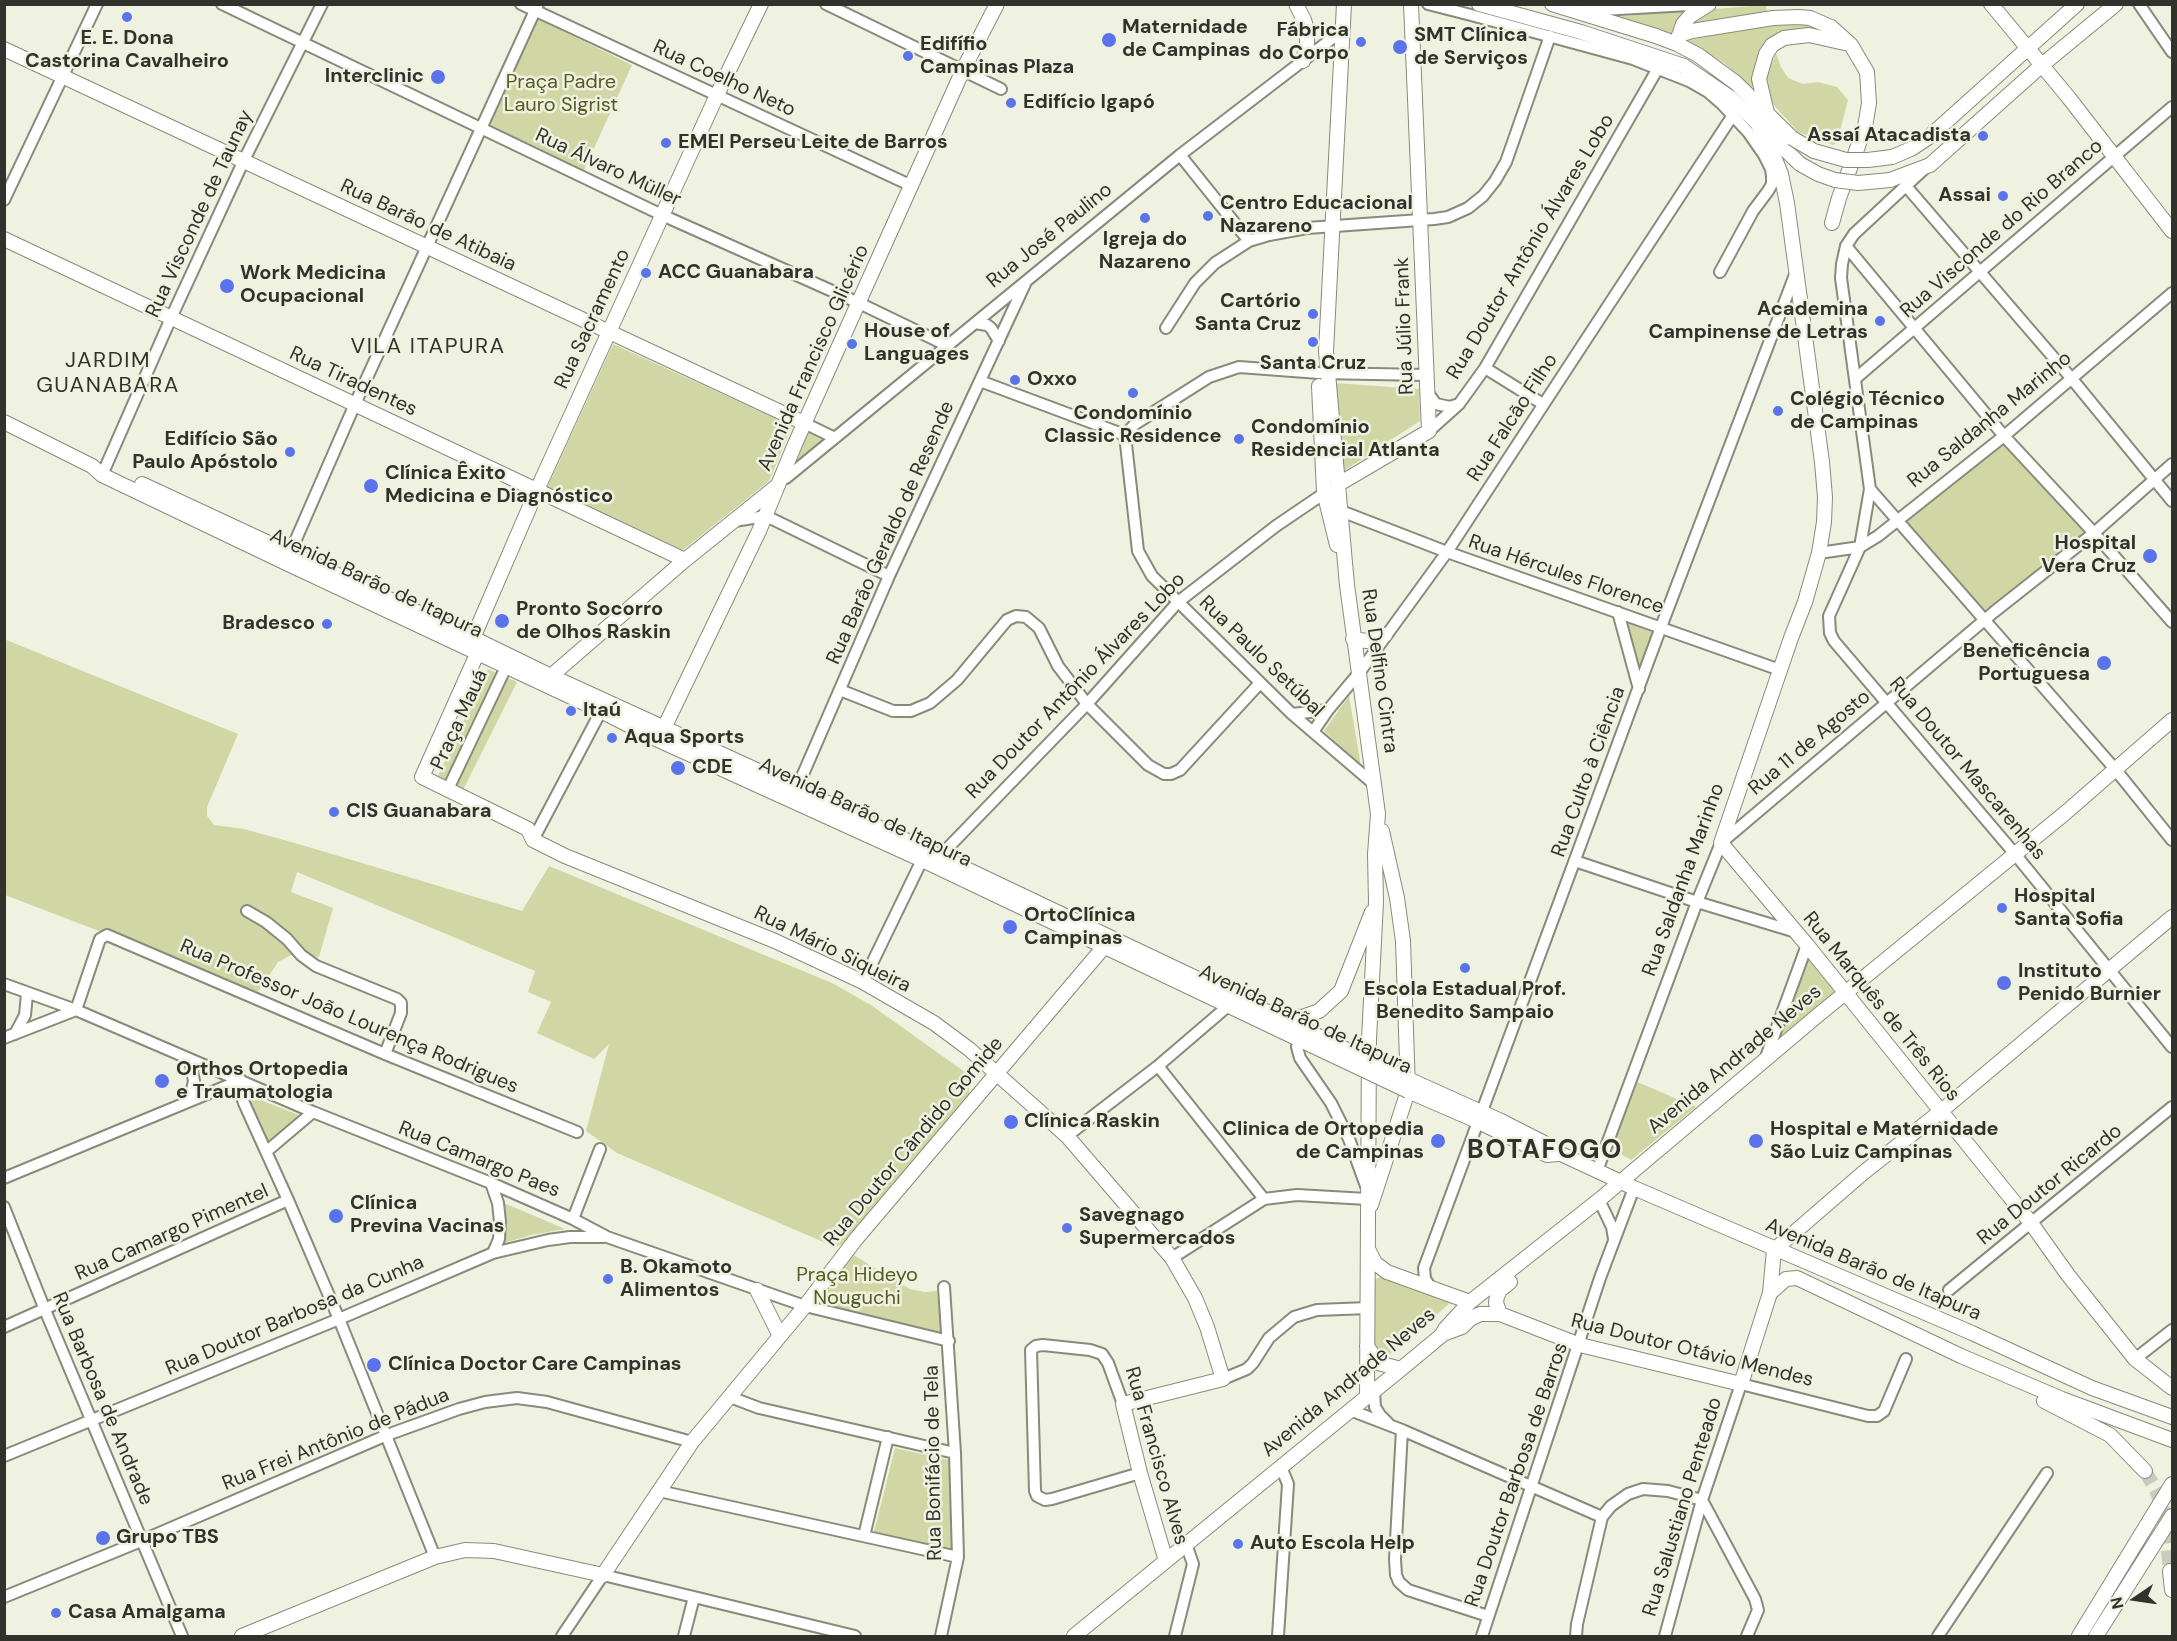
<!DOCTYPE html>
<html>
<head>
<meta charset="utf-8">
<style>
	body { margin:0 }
	#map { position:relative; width:2177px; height:1641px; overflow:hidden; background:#eff2e0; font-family:"DM Sans",sans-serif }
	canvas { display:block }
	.frame { position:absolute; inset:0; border:6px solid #31322b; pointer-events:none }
	.north { position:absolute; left:2105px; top:1569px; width:60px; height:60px; -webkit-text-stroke:4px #eff2e0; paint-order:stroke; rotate:257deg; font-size:16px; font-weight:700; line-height:24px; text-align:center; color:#31322b }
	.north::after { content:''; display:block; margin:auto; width:21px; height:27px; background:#31322b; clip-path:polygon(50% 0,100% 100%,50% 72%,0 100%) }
</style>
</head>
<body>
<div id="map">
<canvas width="2177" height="1641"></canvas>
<div class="frame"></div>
<div class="north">N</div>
</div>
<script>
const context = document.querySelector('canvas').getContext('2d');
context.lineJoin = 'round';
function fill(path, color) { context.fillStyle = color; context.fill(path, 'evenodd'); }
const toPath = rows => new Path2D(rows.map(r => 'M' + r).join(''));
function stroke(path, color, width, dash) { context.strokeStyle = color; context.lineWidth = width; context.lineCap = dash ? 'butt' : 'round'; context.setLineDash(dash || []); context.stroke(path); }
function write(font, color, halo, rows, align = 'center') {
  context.font = font + ' "DM Sans",sans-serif'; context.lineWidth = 5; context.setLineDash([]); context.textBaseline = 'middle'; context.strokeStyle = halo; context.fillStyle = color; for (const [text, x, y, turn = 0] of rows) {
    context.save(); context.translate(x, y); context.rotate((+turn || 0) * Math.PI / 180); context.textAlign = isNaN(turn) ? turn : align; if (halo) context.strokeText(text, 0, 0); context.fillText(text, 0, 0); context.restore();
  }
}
fill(toPath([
	[1766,5,1767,14,1673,36,1610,17],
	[536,18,632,65,584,170,490,126],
	[1784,22,1815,24,1831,33,1808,28,1773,38,1759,51,1752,88,1724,63,1684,41],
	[1776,53,1781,67,1788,78,1803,84,1818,82,1837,87,1848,100,1837,143,1833,145,1798,132,1771,102,1766,78],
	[613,344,792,426,769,481,683,550,547,488],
	[1334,383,1419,389,1420,421,1339,474],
	[808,433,822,440,794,464],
	[2004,436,2087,532,2083,542,1985,621,1904,520],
	[1620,620,1655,633,1641,673,1632,643],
	[4,639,238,734,207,807,207,816,214,825,244,829,302,845,522,911,549,866,832,983,871,1005,969,1075,969,1096,856,1239,835,1247,617,1153,586,1131,609,1044,594,1059,537,1033,551,1002,528,992,535,971,297,872,291,892,333,908,319,957,291,955,278,962,258,992,5,895],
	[488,669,517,682,462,792,436,780],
	[1349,696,1361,766,1324,731],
	[1809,953,1837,991,1778,1039],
	[1635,1081,1696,1107,1631,1160,1611,1148],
	[240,1092,299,1115,266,1146],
	[504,1203,565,1229,531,1235,504,1243,507,1223],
	[852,1254,910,1289,925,1292,937,1291,941,1332,810,1302],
	[1382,1276,1447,1299,1449,1304,1384,1359,1374,1356,1371,1288,1376,1279],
	[895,1448,949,1460,952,1550,874,1532]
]), '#d0d7a5');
stroke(toPath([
	[2145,1471,2156,1490,2164,1511,2170,1571]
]), '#c9ccbc', 14, [14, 7]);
const minor = toPath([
	[222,4,662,215,859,303,948,346],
	[521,4,912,186],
	[826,4,1001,89],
	[1428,4,1471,15,1633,59,1689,81,1708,92,1722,104,1748,132,1764,155,1771,169,1772,176,1772,184,1768,191,1753,211,1720,272],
	[2139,4,2172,52],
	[1584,11,1706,4],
	[1180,155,1249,241],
	[1924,169,1854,234,1846,246,1842,264,1841,278,1870,489,2115,769,2172,840],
	[1906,186,2072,379,2172,501],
	[4,200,97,4],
	[1846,246,2004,436,2094,533,2172,622],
	[975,323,987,325,991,328,999,341],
	[1166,328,1195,283,1215,263,1249,241,1269,235,1307,228,1434,219,1448,217,1468,208,1483,196,1495,181,1506,162,1550,36],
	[1485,368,1543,404],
	[1855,379,2172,107],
	[980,381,1125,435],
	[1427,392,1436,404,1450,407,1459,404],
	[804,423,835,438],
	[1429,431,1459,404,1485,368,1657,70],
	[1125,435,1138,551,1152,576,1292,714,1375,785],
	[1125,435,1135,424,1209,377,1239,367,1319,373,1426,375],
	[102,475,171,318,244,160,322,4],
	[786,478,1180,155,1343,30],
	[1870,489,1860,547,1829,616,1830,633,1834,641,2015,854,2172,1047],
	[1341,511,1447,552,1780,670],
	[734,521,766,516,889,576],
	[1819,553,1860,547,1878,536,2004,436,2172,293],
	[287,560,355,404,538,4],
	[1618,612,1639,689],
	[840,690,893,711,911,711,930,703,957,680,1007,620,1016,616,1026,617,1039,628,1058,666,1087,704,1148,765,1164,774,1171,774,1180,770,1260,683],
	[1292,714,1328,710],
	[1313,732,1328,710,1359,673,1447,552,1733,115],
	[448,789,506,667],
	[794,795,889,576,1025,284],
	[533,840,601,711],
	[940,856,1087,704,1178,602,1276,526,1329,490],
	[1575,861,1697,902,1796,932],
	[247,911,266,922,287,939,301,955,316,966,397,999,401,1003,401,1013,385,1054],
	[863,982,922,860],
	[4,984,76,1010,313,1112,491,1183,573,1219,607,1237,805,1306,949,1341],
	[15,1034,25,1015,27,994],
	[4,1038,76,1010,100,939,107,935,385,1054,577,1132],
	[1299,1039,1297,1047,1300,1058,1331,1103,1349,1139,1366,1186],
	[1765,1060,1807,945],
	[1158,1066,1264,1199],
	[243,1082,240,1091,244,1103,288,1200,339,1319,435,1557],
	[185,1103,191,1094,194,1081,190,1060],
	[1067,1136,1158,1066,1228,1006],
	[267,1151,313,1112],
	[1597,1171,1697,902,1721,843,1994,612,2094,533,2172,464],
	[4,1178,241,1080],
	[491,1183,498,1203,500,1222,499,1239,493,1253],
	[1599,1200,1612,1227,1614,1239],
	[4,1207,45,1310,182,1636],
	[573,1219,600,1149],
	[1172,1258,1264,1199,1297,1195,1367,1199],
	[1431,1288,1425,1279,1424,1268,1661,627,1796,272],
	[1949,1290,2172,1107],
	[4,1327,288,1200],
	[2135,1359,2172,1330],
	[1223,1379,1247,1369,1253,1363,1269,1338,1294,1317,1317,1310,1368,1308],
	[1374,1391,1375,1407,1380,1415,1388,1423],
	[730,1397,759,1408,955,1453],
	[1123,1404,1108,1363,1102,1354,1090,1350,1043,1345,1036,1346,1031,1350,1035,1491,1037,1496,1045,1500,1052,1499,1140,1473],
	[1350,1410,1402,1430,1602,1517],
	[1402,1430,1395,1559,1396,1575,1399,1582,1408,1590,1488,1616],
	[4,1456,339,1319,493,1253,548,1240,570,1237,604,1237],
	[659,1491,958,1557],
	[864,1536,888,1437],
	[4,1597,141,1541,387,1435,459,1409,485,1402,517,1398,547,1402,692,1442],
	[562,1636,603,1575,855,1636],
	[684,1636,694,1597],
	[941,1636,958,1557,955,1453,944,1287],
	[1175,1636,1193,1564,1186,1544],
	[1278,1636,1288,1484,1281,1467],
	[1482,1636,1600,1278,1634,1188],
	[1576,1636,1577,1624,1602,1517,1611,1506,1628,1494,1643,1489,1668,1491,1702,1500,1755,1599,1758,1610,1747,1636],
	[1665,1636,1702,1500,1741,1384,1868,1416,1877,1416,1884,1411,1906,1359],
	[1938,1636,2047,1473]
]);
const major = toPath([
	[761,4,717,95,537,490,473,638,477,654,422,777,528,829,533,840,565,856,775,941,863,982,934,1023,969,1049,1067,1136,1172,1258,1195,1298,1207,1327,1223,1379,1123,1404,1140,1473,1166,1561],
	[1296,4,1304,20,1307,30,1307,45,1303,61],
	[1344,4,1326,351,1347,585,1378,814,1375,854,1376,902,1369,1039,1367,1397],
	[1479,4,1581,32,1684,66,1731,98,1800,164],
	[1552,4,1656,36,1677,44,1698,55,1736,83,1792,138],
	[1991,4,2069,98,2172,231],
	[1679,35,1692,31,1773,18,1798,17,1810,18,1831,27,1851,45,1867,72,1869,103,1865,127,1839,198,1832,223],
	[1678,39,1683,24,1690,16,1709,4],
	[4,49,804,423],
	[1767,113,1759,79,1766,54,1772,45,1784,38,1809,35,1849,44],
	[1758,125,1771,149,1781,174,1787,203,1822,462,1825,497,1824,522,1819,553,1805,602,1791,638,1721,843,1807,945,2031,1223,2068,1275,2135,1359,2172,1388],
	[1892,157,1911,149,1929,137,2077,4],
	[1890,180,1930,165,2042,65,2116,4],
	[4,239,685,560],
	[1319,386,1324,492,1337,545],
	[4,422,92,466,102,475,286,563,601,711,658,740,922,860,1313,1046],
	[142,484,473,638,551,676,796,788,1316,1035],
	[1337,485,1429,431,1411,4],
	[1353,639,1367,641,1385,635],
	[549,682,551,676,685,560,777,486],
	[665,726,759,531,795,444,963,70,997,4],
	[1283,1016,1302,1017,1319,1011,1341,991,1372,912],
	[1408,1079,1501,1121,1550,1146,1561,1154,1634,1188,1972,1333,2092,1388,2172,1417],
	[1408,1091,1477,1121,1536,1150,1547,1155,1558,1154],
	[1371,1205,1408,1091,1403,941,1397,898,1382,831],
	[1369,1251,1375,1263,1387,1272,1470,1302],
	[757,1290,780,1336],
	[1770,1293,1786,1279,1797,1278,1961,1356,2062,1399,2172,1440],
	[1500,1314,1496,1303,1497,1296,1500,1290,1510,1282],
	[1443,1334,1462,1327,1470,1319,1480,1314,1500,1314,1580,1345,1741,1384,1770,1293,1774,1250,1863,1173,1940,1112,2172,917],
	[1367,1346,1378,1363,1401,1369],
	[2044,1401,2110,1435,2145,1471],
	[2170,1571,2172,1590],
	[242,1636,435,1557,465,1550,494,1551,603,1575,692,1442,805,1306,856,1239,1109,941],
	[1074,1636,1401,1369,1442,1335,1445,1329,1470,1302,1599,1200,1817,1016,2064,814,2172,720],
	[2079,1636,2172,1484],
	[2096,1636,2172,1516]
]);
stroke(minor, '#888b7b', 14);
stroke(major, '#888b7b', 16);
stroke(minor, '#fff', 10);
stroke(major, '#fff', 14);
const majorBridge = toPath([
	[1792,138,1814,151,1846,160,1868,160,1892,157],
	[1800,164,1818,174,1835,180,1858,183,1890,180],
	[1316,1035,1408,1079],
	[1313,1046,1408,1091]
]);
stroke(majorBridge, '#888b7b', 16, []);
stroke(majorBridge, '#fff', 14);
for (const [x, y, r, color] of [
	[127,17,6,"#5b73ea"],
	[1109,40,8,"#5b73ea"],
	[1361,42,6,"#5b73ea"],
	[1400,47,8,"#5b73ea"],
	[908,56,6,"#5b73ea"],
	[438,77,8,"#5b73ea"],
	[1011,103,6,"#5b73ea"],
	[1983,136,6,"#5b73ea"],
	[666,143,6,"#5b73ea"],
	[2003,196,6,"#5b73ea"],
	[1208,216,6,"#5b73ea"],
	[1145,218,6,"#5b73ea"],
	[646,273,6,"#5b73ea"],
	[227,286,8,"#5b73ea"],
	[1313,314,6,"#5b73ea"],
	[1880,321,6,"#5b73ea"],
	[1313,342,6,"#5b73ea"],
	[852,344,6,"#5b73ea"],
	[1015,380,6,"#5b73ea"],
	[1133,393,6,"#5b73ea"],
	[1778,411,6,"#5b73ea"],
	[1239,439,6,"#5b73ea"],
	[290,452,6,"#5b73ea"],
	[371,486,8,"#5b73ea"],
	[2150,556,8,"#5b73ea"],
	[502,621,8,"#5b73ea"],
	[327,624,6,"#5b73ea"],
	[2104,663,8,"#5b73ea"],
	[571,711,6,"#5b73ea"],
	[612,738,6,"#5b73ea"],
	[678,768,8,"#5b73ea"],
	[334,812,6,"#5b73ea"],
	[2002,908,6,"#5b73ea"],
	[1010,927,8,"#5b73ea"],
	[1465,968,6,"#5b73ea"],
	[2004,983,8,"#5b73ea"],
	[162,1081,8,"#5b73ea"],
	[1011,1122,8,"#5b73ea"],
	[1438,1141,8,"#5b73ea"],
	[1756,1141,8,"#5b73ea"],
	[336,1216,8,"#5b73ea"],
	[1067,1228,6,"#5b73ea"],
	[608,1279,6,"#5b73ea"],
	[374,1365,8,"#5b73ea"],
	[103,1538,8,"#5b73ea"],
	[1238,1544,6,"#5b73ea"],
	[56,1613,6,"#5b73ea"]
]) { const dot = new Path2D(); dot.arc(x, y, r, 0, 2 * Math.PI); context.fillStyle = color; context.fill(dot); stroke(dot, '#eff2e0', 2); }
write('bold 20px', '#31322b', '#eff2e0', [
	["Maternidade",1122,28],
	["de Campinas",1122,51],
	["Fábrica",1349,31,"right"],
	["do Corpo",1349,54,"right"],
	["SMT Clínica",1414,36],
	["de Serviços",1414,59],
	["E. E. Dona",127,39,"center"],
	["Castorina Cavalheiro",127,62,"center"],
	["Edifífio",920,45],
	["Campinas Plaza",920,68],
	["Interclinic",424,77,"right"],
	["Edifício Igapó",1023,103],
	["Assaí Atacadista",1971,136,"right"],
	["EMEI Perseu Leite de Barros",678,143],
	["Assai",1991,196,"right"],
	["Centro Educacional",1220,204],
	["Nazareno",1220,227],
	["Igreja do",1145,240,"center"],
	["Nazareno",1145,263,"center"],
	["ACC Guanabara",658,273],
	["Work Medicina",240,274],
	["Ocupacional",240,297],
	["Cartório",1301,302,"right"],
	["Santa Cruz",1301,325,"right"],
	["Academina",1868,310,"right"],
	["Campinense de Letras",1868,333,"right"],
	["House of",864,332],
	["Languages",864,355],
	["Santa Cruz",1313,364,"center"],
	["Oxxo",1027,380],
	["Colégio Técnico",1790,400],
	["de Campinas",1790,423],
	["Condomínio",1133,414,"center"],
	["Classic Residence",1133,437,"center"],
	["Condomínio",1251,428],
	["Residencial Atlanta",1251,451],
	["Edifício São",278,440,"right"],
	["Paulo Apóstolo",278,463,"right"],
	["Clínica Êxito",385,474],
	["Medicina e Diagnóstico",385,497],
	["Hospital",2136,544,"right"],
	["Vera Cruz",2136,567,"right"],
	["Pronto Socorro",516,610],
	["de Olhos Raskin",516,633],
	["Bradesco",315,624,"right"],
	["Beneficência",2090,652,"right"],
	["Portuguesa",2090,675,"right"],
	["Itaú",583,711],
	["Aqua Sports",624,738],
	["CDE",692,768],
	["CIS Guanabara",346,812],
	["Hospital",2014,897],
	["Santa Sofia",2014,920],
	["OrtoClínica",1024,916],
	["Campinas",1024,939],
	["Instituto",2018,972],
	["Penido Burnier",2018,995],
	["Escola Estadual Prof.",1465,990,"center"],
	["Benedito Sampaio",1465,1013,"center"],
	["Orthos Ortopedia",176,1070],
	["e Traumatologia",176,1093],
	["Clínica Raskin",1024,1122],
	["Clinica de Ortopedia",1424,1130,"right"],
	["de Campinas",1424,1153,"right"],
	["Hospital e Maternidade",1770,1130],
	["São Luiz Campinas",1770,1153],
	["Clínica",350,1204],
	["Previna Vacinas",350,1227],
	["Savegnago",1079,1216],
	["Supermercados",1079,1239],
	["B. Okamoto",620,1268],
	["Alimentos",620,1291],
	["Clínica Doctor Care Campinas",388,1365],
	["Grupo TBS",116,1538],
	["Auto Escola Help",1250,1544],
	["Casa Amalgama",68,1613]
], 'left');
write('20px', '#31322b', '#eff2e0', [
	["Rua Coelho Neto",724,79,25],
	["Rua Álvaro Müller",608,168,25],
	["Rua Visconde de Taunay",200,214,-65],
	["Rua Barão de Atibaia",428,226,25],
	["Rua Visconde do Rio Branco",2002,229,-41],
	["Rua José Paulino",1050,236,-39],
	["Rua Doutor Antônio Álvares Lobo",1531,247,-59],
	["Rua Sacramento",593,319,-65],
	["Rua Júlio Frank",1405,326,-92],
	["Avenida Francisco Glicério",814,358,-66],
	["Rua Tiradentes",353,382,25],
	["Rua Falcão Filho",1513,418,-57],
	["Rua Saldanha Marinho",1990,420,-39],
	["Rua Barão Geraldo de Resende",891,533,-66],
	["Rua Hércules Florence",1566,575,19],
	["Avenida Barão de Itapura",376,584,25],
	["Rua Paulo Setúbal",1261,657,44],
	["Rua Delfino Cintra",1379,671,82],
	["Rua Doutor Antônio Álvares Lobo",1076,686,-46],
	["Praça Mauá",460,720,-65],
	["Rua 11 de Agosto",1810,743,-40],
	["Rua Doutor Mascarenhas",1967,769,50],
	["Rua Culto à Ciência",1589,772,-70],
	["Avenida Barão de Itapura",865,813,25],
	["Rua Saldanha Marinho",1684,880,-70],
	["Rua Mário Siqueira",832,950,26],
	["Rua Marquês de Três Rios",1881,1007,51],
	["Rua Professor João Lourença Rodrigues",349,1017,23],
	["Avenida Barão de Itapura",1305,1020,25],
	["Avenida Andrade Neves",1735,1060,-40],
	["Rua Doutor Cândido Gomide",914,1142,-50],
	["Rua Camargo Paes",479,1160,22],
	["Rua Doutor Ricardo",2050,1185,-39],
	["Rua Camargo Pimentel",172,1233,-24],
	["Avenida Barão de Itapura",1873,1270,23],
	["Rua Doutor Barbosa da Cunha",295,1316,-23],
	["Rua Doutor Otávio Mendes",1692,1351,14],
	["Avenida Andrade Neves",1349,1383,-40],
	["Rua Barbosa de Andrade",102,1399,67],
	["Rua Frei Antônio de Pádua",336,1440,-22],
	["Rua Francisco Alves",1156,1456,74],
	["Rua Bonifácio de Tela",934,1463,-91],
	["Rua Doutor Barbosa de Barros",1517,1475,-71],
	["Rua Salustiano Penteado",1683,1507,-73]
]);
write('20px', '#555b23', '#eff2e0', [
	["Praça Padre",561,83],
	["Lauro Sigrist",561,106],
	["Praça Hideyo",857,1276],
	["Nouguchi",857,1299]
]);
context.letterSpacing = '1.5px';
write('22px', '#31322b', '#eff2e0', [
	["VILA ITAPURA",428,347],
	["JARDIM",108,361],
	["GUANABARA",108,386]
]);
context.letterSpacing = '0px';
context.letterSpacing = '1.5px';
write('bold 26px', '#31322b', '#eff2e0', [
	["BOTAFOGO",1545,1151]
]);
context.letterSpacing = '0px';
</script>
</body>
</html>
